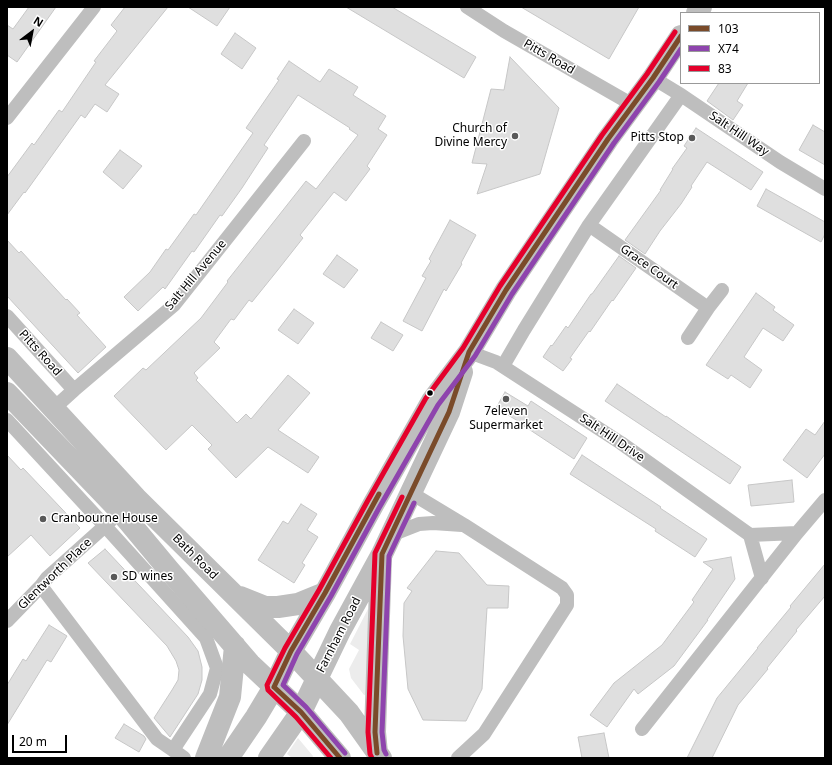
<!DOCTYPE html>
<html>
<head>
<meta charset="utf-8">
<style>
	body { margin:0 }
	#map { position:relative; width:832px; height:765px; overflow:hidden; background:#fff; font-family:"Noto Sans",sans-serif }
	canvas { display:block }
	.frame { position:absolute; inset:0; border:8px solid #000; pointer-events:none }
	.legend { position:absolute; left:680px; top:12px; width:140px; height:72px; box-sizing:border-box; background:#fff; border:1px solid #999; margin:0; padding:5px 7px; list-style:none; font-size:12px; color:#000 }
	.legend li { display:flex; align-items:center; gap:8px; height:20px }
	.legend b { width:20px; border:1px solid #999 }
	.north { position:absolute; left:12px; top:12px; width:40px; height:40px; -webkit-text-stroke:3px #fff; paint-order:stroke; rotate:32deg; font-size:11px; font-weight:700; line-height:16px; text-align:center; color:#000 }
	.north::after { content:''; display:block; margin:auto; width:14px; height:18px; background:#000; clip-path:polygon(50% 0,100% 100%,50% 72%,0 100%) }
	.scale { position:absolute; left:12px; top:735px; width:55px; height:18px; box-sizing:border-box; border:2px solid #000; border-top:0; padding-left:5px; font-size:12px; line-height:14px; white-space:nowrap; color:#000; -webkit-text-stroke:3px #fff; paint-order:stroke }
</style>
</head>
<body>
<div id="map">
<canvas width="832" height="765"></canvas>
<div class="frame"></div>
<ul class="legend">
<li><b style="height:5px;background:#7a4b2a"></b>103</li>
<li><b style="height:5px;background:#8e44ad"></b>X74</li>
<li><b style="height:5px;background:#e4002b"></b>83</li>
</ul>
<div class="north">N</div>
<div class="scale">20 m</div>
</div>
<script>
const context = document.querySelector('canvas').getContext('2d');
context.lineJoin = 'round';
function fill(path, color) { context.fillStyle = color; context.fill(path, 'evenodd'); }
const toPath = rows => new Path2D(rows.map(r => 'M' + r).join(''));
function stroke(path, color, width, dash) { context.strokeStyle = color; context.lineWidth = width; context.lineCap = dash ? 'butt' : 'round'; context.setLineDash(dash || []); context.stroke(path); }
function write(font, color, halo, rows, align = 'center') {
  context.font = font + ' "Noto Sans",sans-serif'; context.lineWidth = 3; context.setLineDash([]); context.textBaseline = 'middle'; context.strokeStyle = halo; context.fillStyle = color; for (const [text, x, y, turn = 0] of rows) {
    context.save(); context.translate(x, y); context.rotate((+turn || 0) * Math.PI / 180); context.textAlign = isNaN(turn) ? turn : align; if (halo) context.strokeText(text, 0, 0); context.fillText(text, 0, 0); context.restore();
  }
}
fill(toPath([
	[368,609,368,694,364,695,351,678,349,669,359,650,350,644],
	[298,738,313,756,312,758,292,758,287,754]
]), '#ececec');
const building = toPath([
	[29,7,56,7,17,62,7,55,7,25,13,29,29,7],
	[125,7,168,7,105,85,119,94,107,112,95,104,85,118,81,115,25,193,24,192,7,215,7,177,32,143,34,145,59,110,62,112,96,62,94,61,117,31,111,25,125,7],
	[188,7,230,7,217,26,188,7],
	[346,7,392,7,476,57,464,78,346,7],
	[521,7,639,7,609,59,521,7],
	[235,33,256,48,242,69,221,54,235,33],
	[510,57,559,108,540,174,477,194,487,164,472,163,491,89,504,90,510,57],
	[289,61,320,82,329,69,358,87,353,95,386,116,378,129,387,135,367,166,370,169,346,201,334,192,300,235,303,238,277,271,252,302,249,300,234,320,231,319,214,342,220,348,194,373,198,378,196,380,237,423,246,414,251,419,288,375,310,393,278,430,319,457,308,473,268,447,236,478,208,449,212,445,192,425,166,450,114,396,143,368,146,370,201,318,228,282,227,281,306,181,316,189,358,135,349,129,350,128,298,95,264,145,268,148,242,188,222,216,220,215,194,252,192,251,165,289,163,287,138,311,124,297,150,272,166,249,168,250,194,214,196,215,230,166,253,133,246,128,279,80,277,79,289,61],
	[719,83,748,83,737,101,743,105,733,120,707,101,719,83],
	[813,125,825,132,825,165,799,150,813,125],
	[696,128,763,172,751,190,707,162,691,186,692,187,681,204,660,231,645,254,625,240,661,190,660,190,673,169,672,169,687,148,684,146,696,128],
	[120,150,142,166,123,189,103,172,120,150],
	[766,189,825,222,825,234,821,242,757,206,766,189],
	[450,220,476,235,461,263,462,264,446,291,444,289,422,331,403,321,426,278,422,276,431,261,429,259,450,220],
	[7,240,19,253,21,251,66,300,67,299,80,313,77,315,106,347,78,373,7,296,7,240],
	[337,255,358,270,344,288,323,274,337,255],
	[619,256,636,268,613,301,612,300,590,332,589,331,570,358,572,359,563,371,543,357,551,345,552,346,566,326,568,328,591,294,592,294,619,256],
	[756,293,775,307,773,310,794,325,783,341,763,328,744,357,762,370,750,388,731,375,728,379,706,365,756,293],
	[294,309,314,323,298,344,278,330,294,309],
	[381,322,403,335,393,351,371,338,381,322],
	[617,384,666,417,666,416,741,467,730,484,605,401,617,384],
	[505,392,528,406,531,401,587,438,574,459,518,422,518,421,496,408,505,392],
	[825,421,825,454,807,478,783,460,806,429,815,435,825,421],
	[7,455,21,470,23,468,80,528,50,556,31,535,7,557,7,455],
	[582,455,661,507,660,508,707,539,695,557,655,531,656,529,570,474,582,455],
	[792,480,794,502,751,506,748,485,792,480],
	[301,504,317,514,307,530,318,537,302,563,305,565,294,583,258,560,283,521,288,524,301,504],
	[105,549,188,637,198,651,202,667,202,680,198,694,170,737,154,718,172,690,178,680,179,670,176,661,167,646,88,563,105,549],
	[436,551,459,553,487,585,509,586,508,608,487,608,482,689,466,721,423,720,408,689,403,636,404,603,412,591,407,588,436,551],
	[731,557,735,579,707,620,708,620,674,666,638,694,634,689,607,727,590,715,614,683,662,645,694,602,692,600,713,569,703,562,731,557],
	[825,564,825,596,796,630,797,631,767,668,768,669,738,705,712,758,687,758,717,698,758,648,757,648,791,607,790,606,825,564],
	[49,625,67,636,51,662,47,660,7,725,7,685,23,659,26,661,49,625],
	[124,724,144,736,146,739,139,752,115,738,124,724],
	[604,733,609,758,582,758,578,737,604,733]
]);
fill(building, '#dfdfdf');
stroke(building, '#c7c7c7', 1);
stroke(toPath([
	[467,7,504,31,633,105],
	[653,78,681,95,780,162,825,189],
	[7,118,94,7],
	[589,225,708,308],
	[7,316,74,390],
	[688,338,708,308,722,290],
	[469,352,496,362,621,443,750,535,797,533],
	[503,366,524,330,589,225,681,95],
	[53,409,74,390,174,305,304,141],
	[7,420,105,526,206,638,217,668,210,694,173,750,184,758],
	[411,493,464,525,562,588,567,595,567,605,484,734,458,758],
	[391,535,419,524,433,523,462,525],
	[750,535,762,578],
	[41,586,157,739,173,750],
	[7,621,41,586,47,578,105,526,111,520],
	[642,729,797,533,825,500]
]), '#bebebe', 14);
stroke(toPath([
	[697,13,701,7],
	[7,358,136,498,291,651,349,713,381,758],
	[7,393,119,510,169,570,250,664,301,712,340,758],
	[240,597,265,607,278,607,298,604,325,593],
	[377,753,375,732,376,702,381,559],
	[206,758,230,697,235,646],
	[228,758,256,717,274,687,291,651,325,593,373,505,432,401,469,352,506,290,608,139,653,78,681,36],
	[269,758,301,712,340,631,382,554,449,412,462,372]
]), '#bebebe', 22);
stroke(toPath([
	[274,687,291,651,325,593,379,494],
	[274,687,301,712,340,758],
	[377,753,375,732,382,554,449,412,469,352,506,290,608,139,653,78,681,36]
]), '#7a4b2a', 5);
stroke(toPath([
	[345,753,306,707,283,685,297,654,331,596,379,508,438,405,475,356,512,294,614,143,659,82,681,49],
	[386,754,384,750,382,732,389,556,414,503]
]), '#8e44ad', 5);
stroke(toPath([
	[331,758,296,717,268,690,267,685,285,648,319,590,367,502,426,398,463,348,500,286,602,135,647,74,675,32],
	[372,758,370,754,368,732,375,553,402,497]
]), '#e4002b', 5);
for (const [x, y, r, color] of [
	[515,136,4,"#595959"],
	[692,138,4,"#595959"],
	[430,393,3.5,"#000"],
	[506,399,4,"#595959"],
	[43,519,4,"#595959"],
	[114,577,4,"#595959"]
]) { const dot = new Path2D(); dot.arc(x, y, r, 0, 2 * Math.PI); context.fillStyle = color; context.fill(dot); stroke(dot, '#fff', 1.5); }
write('12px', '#000', '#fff', [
	["Pitts Road",549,57,30],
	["Salt Hill Way",739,134,34],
	["Grace Court",649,267,35],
	["Salt Hill Avenue",196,275,-50],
	["Pitts Road",40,353,48],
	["Salt Hill Drive",612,438,34],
	["Bath Road",195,557,45],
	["Glentworth Place",55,574,-44],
	["Farnham Road",339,635,-63]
]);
write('12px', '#000', '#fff', [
	["Church of",507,129],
	["Divine Mercy",507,143],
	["Pitts Stop",684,138],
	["7eleven",506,412,"center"],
	["Supermarket",506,426,"center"],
	["Cranbourne House",51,519,"left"],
	["SD wines",122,577,"left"]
], 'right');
</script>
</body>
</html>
